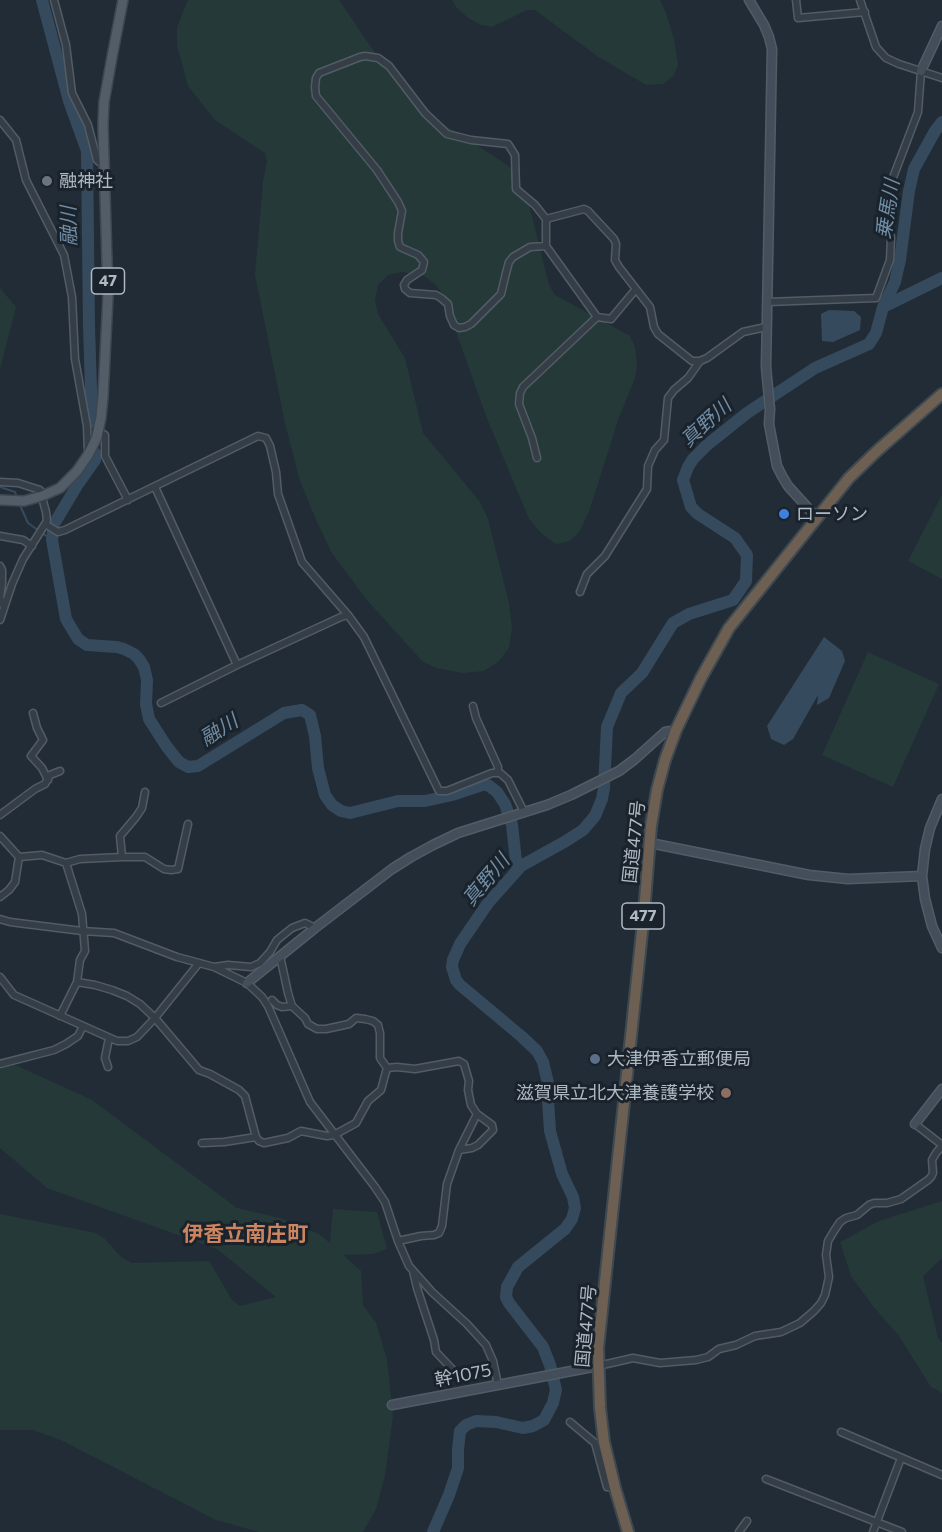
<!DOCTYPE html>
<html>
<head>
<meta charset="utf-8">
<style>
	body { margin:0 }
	canvas { display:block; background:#212c36 }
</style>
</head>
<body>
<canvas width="942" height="1532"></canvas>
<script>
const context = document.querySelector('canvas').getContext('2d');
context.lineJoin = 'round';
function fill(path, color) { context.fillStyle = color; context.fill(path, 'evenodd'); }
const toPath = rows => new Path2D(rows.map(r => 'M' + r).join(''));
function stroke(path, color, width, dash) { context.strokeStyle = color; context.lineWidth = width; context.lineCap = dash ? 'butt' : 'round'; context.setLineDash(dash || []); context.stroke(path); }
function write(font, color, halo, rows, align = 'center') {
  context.font = font + ' Commissioner,"Noto Sans JP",sans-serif'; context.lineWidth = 6; context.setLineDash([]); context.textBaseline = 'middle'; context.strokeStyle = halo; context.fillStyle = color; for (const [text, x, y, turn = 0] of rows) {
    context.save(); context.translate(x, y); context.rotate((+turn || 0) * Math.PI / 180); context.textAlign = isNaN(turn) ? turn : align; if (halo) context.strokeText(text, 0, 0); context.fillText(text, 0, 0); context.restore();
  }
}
fill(toPath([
	[188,0,339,0,364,37,401,89,428,114,506,164,516,173,529,204,549,285,555,295,630,336,635,347,637,366,635,378,618,420,590,509,580,531,570,541,556,544,541,533,529,519,486,416,443,295,435,284,424,276,402,272,388,275,378,285,375,300,378,314,405,358,423,433,480,502,488,519,509,603,512,628,509,648,499,661,484,671,463,673,436,668,423,662,366,599,332,553,317,522,300,481,285,423,255,275,263,182,267,161,265,153,215,120,188,86,177,45,177,27],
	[452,0,660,0,666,13,674,39,678,65,674,75,663,84,646,85,597,56,535,10,527,10,492,27,481,25,468,18,456,7],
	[0,288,16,307,0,369],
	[942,495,942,579,908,561],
	[868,652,939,684,893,787,822,755],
	[0,1058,92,1100,237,1208,280,1218,319,1234,330,1243,333,1209,377,1212,387,1249,373,1254,343,1255,361,1271,363,1305,376,1323,387,1359,393,1415,385,1476,376,1509,363,1532,259,1532,216,1520,61,1440,33,1430,0,1430,0,1214,96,1233,105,1239,121,1257,132,1263,209,1261,232,1300,240,1306,276,1297,217,1249,47,1188,0,1148],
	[942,1201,942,1258,923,1276,938,1338,942,1343,942,1393,931,1387,899,1336,873,1306,851,1276,840,1242,879,1221]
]), '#243938');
fill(toPath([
	[829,310,854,311,861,317,860,330,833,342,822,341,821,314],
	[824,637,842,651,845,661,829,698,817,705,818,695,793,739,784,745,771,739,767,726]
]), '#364a5d');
stroke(toPath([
	[0,487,15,492,17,497],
	[19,503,28,523,52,540]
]), '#364a5d', 2);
stroke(toPath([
	[42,0,69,101,87,151,89,326,92,422],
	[883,307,942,278],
	[95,453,95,460,78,484,54,524,52,540,66,619,78,639,87,645,117,647,124,649,134,654,139,659,144,667,147,680,146,704,149,719,167,747,179,762,188,767,198,766,284,713,302,710,310,715,315,736,318,768,325,795,332,805,341,811,350,813,398,801,425,801,452,795,482,785,488,785,497,792,505,804,512,825,517,870],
	[433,1532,449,1495,458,1468,458,1450,460,1431,466,1425,476,1421,496,1422,523,1428,533,1426,544,1420,553,1403,556,1390,550,1365,543,1347,509,1303,506,1297,507,1287,518,1267,565,1229,572,1219,575,1208,573,1197,562,1174,550,1131,548,1100,548,1083,543,1062,537,1051,521,1036,460,985,456,980,452,967,453,960,460,944,488,903,521,866,566,841,583,830,595,816,602,799,604,788,607,727,621,693,642,673,673,623,689,614,733,600,746,581,747,555,735,538,698,514,691,507,683,480,688,467,693,459,707,445,747,413,815,368,869,344,876,333,883,307,895,282,900,260,909,191,914,169,935,131,942,122]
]), '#364a5d', 12);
const street = toPath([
	[54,0,66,45,72,93,88,125,97,160,103,165],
	[796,0,798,18,865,12],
	[860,0,876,47,886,58,899,64,942,78],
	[0,120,16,140,26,180,64,255,72,297,75,359,87,426,88,452],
	[546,219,584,209,588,211,614,239,616,244,615,260,619,267,650,307,654,327,658,334,692,361,700,361,707,358,743,332,766,327],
	[546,246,530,247,513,257,509,262,506,273,501,294,471,324,465,327,459,328,454,325,450,316,448,304,441,298,436,295,410,293,405,289,404,285,407,280,422,270,424,262,418,255,400,247,398,241,398,233,402,211,398,202,377,170,316,96,315,87,316,78,319,73,360,57,365,56,378,58,389,66,425,113,447,134,471,140,508,144,515,155,516,189,535,205,546,219,546,246,597,317,611,319,636,289],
	[767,302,876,298,890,260,891,238,886,196,918,112,921,71],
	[98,431,105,435,105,456,128,500],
	[537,458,532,438,519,404,520,393,523,387,597,317],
	[0,482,18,483,40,490,46,512,47,521,23,559,12,584,0,620],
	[155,487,237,665],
	[45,524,58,532,65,530,258,436,266,438,270,446,276,472,278,494,302,562,348,615,364,637,439,791,447,791,492,773,500,773,508,780,524,812],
	[0,536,23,540,32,546],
	[0,566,2,570,2,583,0,598,4,607],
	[580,592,587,574,605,556,647,489,648,466,655,450,664,440,668,398,674,390,688,378,700,361],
	[161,703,237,665,341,617,348,615],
	[473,706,476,718,498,767,498,773],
	[33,713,37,728,43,740,31,756,42,768,48,780],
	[145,792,142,808,136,817,120,836,122,857,145,857,164,869,171,870,178,869,188,824],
	[0,815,35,789,45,784,50,775,60,771],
	[0,836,19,857,42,855,66,863,80,859,122,857],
	[0,897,9,890,15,882,19,857],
	[0,919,10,922,82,931,114,933,177,957,214,967,247,983,262,997,268,1006,310,1102,375,1187,385,1202,398,1241,409,1266,432,1292,467,1324,486,1345,493,1361,498,1385],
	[280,956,288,993,292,1006,305,1018,308,1024,317,1029,326,1029,349,1024,356,1018,365,1019,373,1021,378,1025,380,1033,380,1058,387,1068,397,1067,415,1069,459,1061,464,1064,469,1081,468,1090,471,1105,477,1114,492,1125,493,1130,478,1145,472,1148,459,1150],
	[214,967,228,965,251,967,260,963,270,952,277,940,292,928,305,923,315,928],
	[0,977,14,995,117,1041,128,1041,137,1037,155,1018,199,963],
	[77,982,95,985,112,990,127,996,140,1004,155,1018,199,1070,210,1074,239,1090,245,1096,256,1137,259,1141,264,1143,288,1138,301,1131,327,1136,334,1135,356,1123,368,1101,381,1090,387,1068],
	[272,1000,277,1005,282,1007,292,1006],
	[60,1016,77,982,80,960,85,951,82,914,66,863],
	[0,1064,54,1050,66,1044,78,1036,83,1026],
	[108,1067,105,1058,109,1038],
	[915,1124,942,1145],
	[202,1143,224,1142,256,1137],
	[398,1241,421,1236,434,1235,439,1233,442,1226,447,1184,459,1150,477,1114],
	[413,1271,417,1288,434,1340,436,1352,453,1370],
	[598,1366,633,1358,660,1363,696,1360,708,1357,719,1349,736,1345,755,1336,781,1332,800,1323,814,1311,821,1303,825,1295,829,1277,826,1255,828,1241,834,1231,840,1222,846,1218,857,1215,869,1205,874,1203,887,1203,901,1199,928,1180,931,1177,933,1173,932,1160,936,1153,942,1146],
	[570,1422,595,1443,607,1487,615,1488],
	[841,1432,942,1475],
	[766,1479,902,1532],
	[739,1532,747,1521],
	[873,1532,901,1458]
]);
const secondary = toPath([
	[749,0,764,25,769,37,772,49,766,367,770,409,769,424,777,466,782,476,788,486,817,518],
	[921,71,942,26],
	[942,799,930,828,925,849,922,876,925,899,932,926,942,948],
	[650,843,809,875,848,879,922,876],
	[247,983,315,928,392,869,411,857,433,845,458,833,547,805,571,795,619,771,635,759,665,732,676,730],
	[915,1124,942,1089],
	[392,1405,598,1366]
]);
const primary = toPath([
	[0,500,24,501,42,496,60,488,77,471,88,455,97,437,101,417,103,397,108,296,103,125,104,102,112,57,123,0]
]);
const highway = toPath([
	[628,1532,615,1488,604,1442,600,1408,598,1348,644,913,651,826,657,790,665,760,676,730,701,678,729,628,849,478,878,450,942,394]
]);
stroke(street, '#525c65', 9);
stroke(secondary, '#525c65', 11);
stroke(primary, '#3e4751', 12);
stroke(highway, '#3f4951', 14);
stroke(street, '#353e47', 6);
stroke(secondary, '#434e5a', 8);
stroke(primary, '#525d67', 9);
stroke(highway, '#6d6052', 10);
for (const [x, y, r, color] of [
	[47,181,6,"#6b7280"],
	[784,514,6,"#3f7fe0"],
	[595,1059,6,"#5c6f8a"],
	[726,1093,6,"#8d6e63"]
]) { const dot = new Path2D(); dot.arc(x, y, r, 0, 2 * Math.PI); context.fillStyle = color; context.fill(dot); stroke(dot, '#1a232b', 2); }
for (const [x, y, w] of [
	[108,281,33],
	[643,916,42]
]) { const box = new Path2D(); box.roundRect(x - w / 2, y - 13, w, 26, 4.5); context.fillStyle = '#1a232b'; context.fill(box); stroke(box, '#afb9c4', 1.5); }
write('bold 16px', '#afb9c4', null, [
	["47",108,281],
	["477",643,916]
]);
write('18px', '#afb9c4', '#1a232b', [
	["融神社",59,181],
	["ローソン",796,514],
	["大津伊香立郵便局",607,1059],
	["滋賀県立北大津養護学校",714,1093,"right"]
], 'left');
write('18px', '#afb9c4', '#1a232b', [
	["国道477号",634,842,-84],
	["国道477号",586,1326,-85],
	["幹1075",463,1375,-11]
]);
write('italic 20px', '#708da6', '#1a232b', [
	["乗馬川",888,209,-81],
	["融川",69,226,-91],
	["真野川",706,423,-42],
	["融川",219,730,-32],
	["真野川",486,880,-50]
]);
write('bold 21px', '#cd8561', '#1a232b', [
	["伊香立南庄町",245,1234]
]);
</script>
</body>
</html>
